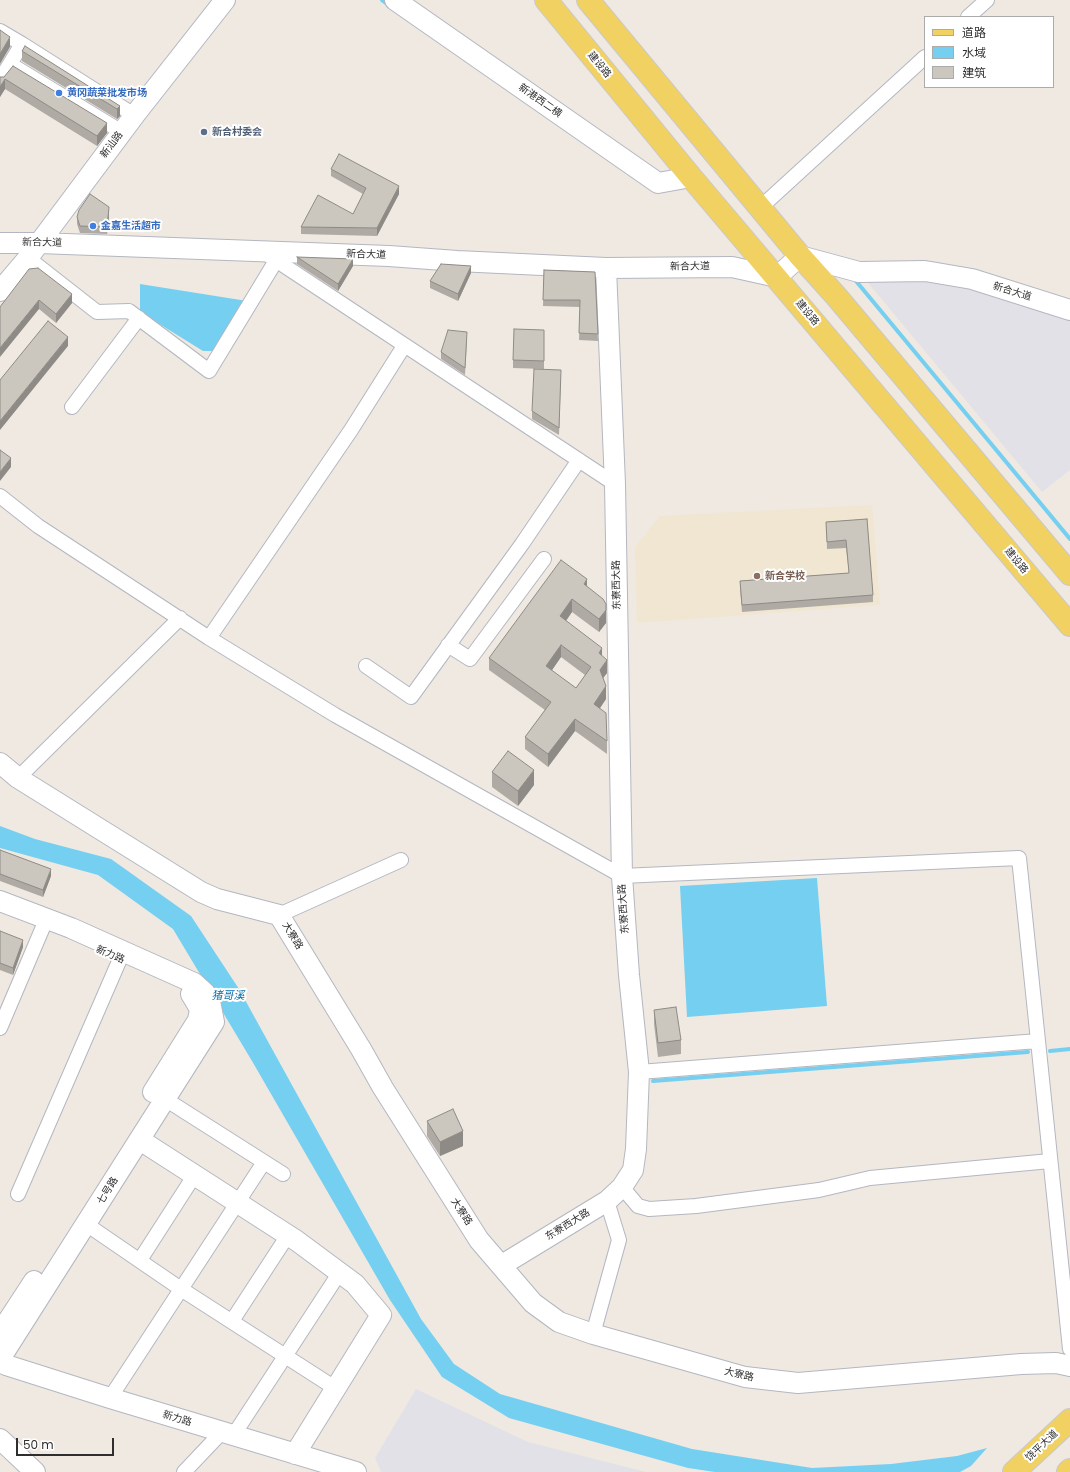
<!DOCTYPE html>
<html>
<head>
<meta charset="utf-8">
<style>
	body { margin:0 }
	#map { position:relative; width:1070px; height:1472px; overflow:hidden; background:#efe9e1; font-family:Poppins,"Noto Sans SC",sans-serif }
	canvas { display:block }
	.legend { position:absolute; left:924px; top:16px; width:130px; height:72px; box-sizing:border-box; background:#fff; border:1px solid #ababab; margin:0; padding:5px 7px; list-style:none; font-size:12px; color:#2e2e2e }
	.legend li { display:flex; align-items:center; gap:8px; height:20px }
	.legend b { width:20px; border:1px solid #ababab }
	.scale { position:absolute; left:16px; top:1438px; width:98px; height:18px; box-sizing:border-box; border:2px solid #2e2e2e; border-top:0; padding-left:5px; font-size:12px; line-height:14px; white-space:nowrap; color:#2e2e2e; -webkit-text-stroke:3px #fff; paint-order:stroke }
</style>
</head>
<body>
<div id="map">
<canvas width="1070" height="1472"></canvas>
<ul class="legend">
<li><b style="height:5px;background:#f2d163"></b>道路</li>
<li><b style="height:11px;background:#75cff0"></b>水域</li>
<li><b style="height:11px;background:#cbc7bf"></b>建筑</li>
</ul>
<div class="scale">50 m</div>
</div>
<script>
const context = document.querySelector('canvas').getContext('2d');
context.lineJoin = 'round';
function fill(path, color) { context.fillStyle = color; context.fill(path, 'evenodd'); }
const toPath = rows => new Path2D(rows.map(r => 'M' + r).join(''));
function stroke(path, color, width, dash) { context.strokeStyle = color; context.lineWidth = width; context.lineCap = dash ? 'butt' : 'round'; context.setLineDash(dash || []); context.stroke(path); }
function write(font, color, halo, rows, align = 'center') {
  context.font = font + ' Poppins,"Noto Sans SC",sans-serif'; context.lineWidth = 4; context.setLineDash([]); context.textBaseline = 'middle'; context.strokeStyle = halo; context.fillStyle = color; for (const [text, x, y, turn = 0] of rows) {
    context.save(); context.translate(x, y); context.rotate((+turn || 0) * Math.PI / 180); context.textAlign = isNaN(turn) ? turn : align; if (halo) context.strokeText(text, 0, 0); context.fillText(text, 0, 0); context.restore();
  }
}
fill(toPath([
	[925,271,1070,310,1070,470,1042,492,859,272],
	[416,1389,528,1442,646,1472,381,1472,375,1458]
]), '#e3e1e8');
fill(toPath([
	[872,505,880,605,637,623,635,547,660,516]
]), '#f0e6d1');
fill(toPath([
	[140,284,247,301,217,351,203,351,140,312],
	[0,826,35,839,111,859,191,916,239,989,421,1319,454,1364,500,1394,692,1449,812,1468,891,1464,957,1456,987,1448,971,1466,960,1472,715,1472,688,1468,509,1418,442,1377,390,1300,252,1061,173,929,98,875,0,848],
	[817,878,827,1006,687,1017,680,886]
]), '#75cff0');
stroke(toPath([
	[382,0,389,5],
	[856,281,1070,539],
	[1050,1051,1070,1049],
	[653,1081,1028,1052]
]), '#75cff0', 4);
const street = toPath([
	[968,17,987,0],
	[0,31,22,44,0,80],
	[22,44,134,115],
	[10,64,122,132],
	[761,207,925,57],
	[262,251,615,484],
	[28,258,97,312,129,311,209,371,280,254],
	[404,346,351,430,209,638,335,715,622,876,1019,858,1070,1349],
	[72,407,139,318],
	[0,496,38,526,209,638],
	[448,645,470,659,544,559],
	[366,666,411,697,522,544,579,460],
	[18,778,180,618],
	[279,915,401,860],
	[0,1028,43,927],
	[639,1072,1038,1041],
	[165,1099,283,1174],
	[622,1187,638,1206,649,1209,696,1206,819,1190,870,1178,1050,1161],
	[18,1194,120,959],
	[86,1224,181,1289,335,1388],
	[140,1260,194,1176],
	[232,1321,288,1235],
	[593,1334,619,1240,607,1201],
	[110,1398,264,1162],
	[233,1436,340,1272],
	[184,1472,221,1433]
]);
const secondary = toPath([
	[395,0,658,183,691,177],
	[0,243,39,243,389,256,457,261,606,268,732,267,777,277,800,256,859,272,925,271,972,279,1070,310],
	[0,291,28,258,137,112,225,0],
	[0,763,18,778,201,892,217,899,279,915,361,1049,383,1088,479,1240,533,1303,559,1322,593,1334,745,1377,798,1383,1021,1364,1056,1363,1070,1366],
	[0,901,71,928,194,983,205,993,210,1001,214,1022,0,1359],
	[153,1092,198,1020,200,1009,191,994],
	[140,1140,297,1241,355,1284,381,1315,295,1454],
	[502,1265,607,1201,622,1187,633,1170,636,1149,639,1072,629,975,622,876,615,484,606,268],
	[0,1333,34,1281],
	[0,1362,6,1365,110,1398,356,1472],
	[0,1439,35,1472]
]);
const primary = toPath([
	[546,0,691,177,1070,625],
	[588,0,800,256,836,296,1070,574],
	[1014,1472,1070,1420],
	[1068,1472,1070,1470]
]);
stroke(street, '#b4b7c1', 16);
stroke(secondary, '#b4b7c1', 22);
stroke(primary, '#c9c9c9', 24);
stroke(street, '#fff', 14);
stroke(secondary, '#fff', 20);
stroke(primary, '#f2d163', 22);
fill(toPath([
	[22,51,120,106,120,116,117,119,22,61],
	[0,77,4,77,107,133,97,146,5,89,0,97],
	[331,169,399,194,377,236,301,234,301,227,353,214,363,194,331,176],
	[109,215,107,234,80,233,77,224,77,217],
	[297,257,353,266,338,291,297,264],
	[29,269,72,303,56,323,39,309],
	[544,270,595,272,598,341,579,340,580,307,543,306],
	[471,273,458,301,430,288,430,281],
	[544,330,544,369,513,368,513,360],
	[467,339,465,375,441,359,441,352],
	[561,377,559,435,532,419,532,411],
	[867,519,873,595,873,602,742,612,740,588,740,581,849,573,846,548,827,549,826,522],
	[587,586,606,623,599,632,572,612,566,621,602,656,607,673,603,678,606,699,600,708,607,741,607,754,575,731,548,767,525,749,525,737,545,710,489,670,489,658],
	[561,657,585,675,576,688,551,671],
	[492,772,534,785,518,806,492,787],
	[0,850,51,876,43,897,0,881],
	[0,931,23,947,13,975,0,970],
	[654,1010,681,1040,681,1054,658,1057,654,1024],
	[427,1121,463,1146,440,1156,427,1136]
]), '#afaba4');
fill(toPath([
	[10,37,10,47,0,64,0,54],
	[5,79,5,89,0,97,0,87],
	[120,106,120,116,117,119,117,109],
	[107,123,107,133,97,146,97,136],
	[399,186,399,194,377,236,377,228],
	[109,207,109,215,107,234,107,227],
	[353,259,353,266,338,291,338,284],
	[471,266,471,273,458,301,458,294],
	[72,294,72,303,56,323,56,314],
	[39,300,39,309,0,357,0,348],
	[68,337,68,346,0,430,0,421],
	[11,458,11,467,0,481,0,472],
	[587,579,587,592,584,584],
	[572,599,572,612,560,629,560,616],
	[606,610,606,623,599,632,599,619],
	[561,645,561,657,546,679,546,666],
	[602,648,602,660,599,653],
	[607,660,607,673,600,682,600,670],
	[606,686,606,699,594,717,594,704],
	[575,719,575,731,548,767,548,754],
	[534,770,534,785,518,806,518,791],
	[51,869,51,876,43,897,43,890],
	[23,940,23,947,13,975,13,968],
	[463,1131,463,1146,440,1156,440,1142]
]), '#8e8b86');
const building = toPath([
	[0,30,10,37,0,54,0,30],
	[25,46,120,106,117,109,22,51,25,46],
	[13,66,107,123,97,136,5,79,0,87,0,77,4,77,13,66],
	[339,154,399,186,377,228,301,227,318,195,353,214,366,188,331,169,339,154],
	[90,194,109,207,107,227,80,226,77,217,79,210,90,194],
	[297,257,353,259,338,284,297,257],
	[441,264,471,266,458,294,430,281,441,264],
	[38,268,72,294,56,314,39,300,0,348,0,307,29,269,38,268],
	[544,270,595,272,598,334,579,333,580,300,543,300,544,270],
	[48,321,68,337,0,421,0,380,48,321],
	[514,329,544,330,544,361,513,360,514,329],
	[448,330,467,332,465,368,441,352,448,330],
	[534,369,561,370,559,428,532,411,534,369],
	[0,450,11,458,0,472,0,450],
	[867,519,873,595,742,605,740,581,849,573,846,540,827,542,826,522,867,519],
	[561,560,587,579,584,584,603,599,606,604,606,610,599,619,572,599,560,616,602,648,599,653,607,660,600,670,606,686,594,704,606,713,607,741,575,719,548,754,525,737,551,702,489,658,561,560],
	[561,645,591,667,576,688,546,666,561,645],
	[508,751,534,770,518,791,492,772,508,751],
	[0,850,51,869,43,890,0,874,0,850],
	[0,931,23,940,13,968,0,963,0,931],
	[676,1007,681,1040,658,1043,654,1010,676,1007],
	[453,1109,463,1131,440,1142,427,1121,453,1109]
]);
fill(building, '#cbc7bf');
stroke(building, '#8e8b86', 1);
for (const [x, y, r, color] of [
	[59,93,4,"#3f7fe0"],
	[204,132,4,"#5c6f8a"],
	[93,226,4,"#3f7fe0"],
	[757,576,4,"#8d6e63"]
]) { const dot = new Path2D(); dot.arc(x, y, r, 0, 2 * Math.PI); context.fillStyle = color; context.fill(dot); stroke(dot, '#fff', 1.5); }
write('10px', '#2e2e2e', '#fff', [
	["建设路",599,65,51],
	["新港西二横",540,101,35],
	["新汕路",112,145,-53],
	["新合大道",42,243,1],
	["新合大道",366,255,2],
	["新合大道",690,267,-1],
	["新合大道",1012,292,17],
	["建设路",807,313,50],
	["建设路",1016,561,50],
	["东寮西大路",617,585,-91],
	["东寮西大路",624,909,-94],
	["大寮路",292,936,59],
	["新力路",110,955,23],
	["七号路",108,1191,-58],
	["大寮路",461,1212,57],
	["东寮西大路",568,1225,-32],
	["大寮路",739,1375,13],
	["新力路",177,1419,17],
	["饶平大道",1042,1446,-43]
]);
write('bold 10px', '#366cbe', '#fff', [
	["黄冈蔬菜批发市场",67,93],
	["金嘉生活超市",101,226]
], 'left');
write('bold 10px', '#4e5e75', '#fff', [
	["新合村委会",212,132]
], 'left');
write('bold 10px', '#785e54', '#fff', [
	["新合学校",765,576]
], 'left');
write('italic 11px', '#0d6fa3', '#fff', [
	["猪哥溪",228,996]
]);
</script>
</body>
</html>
